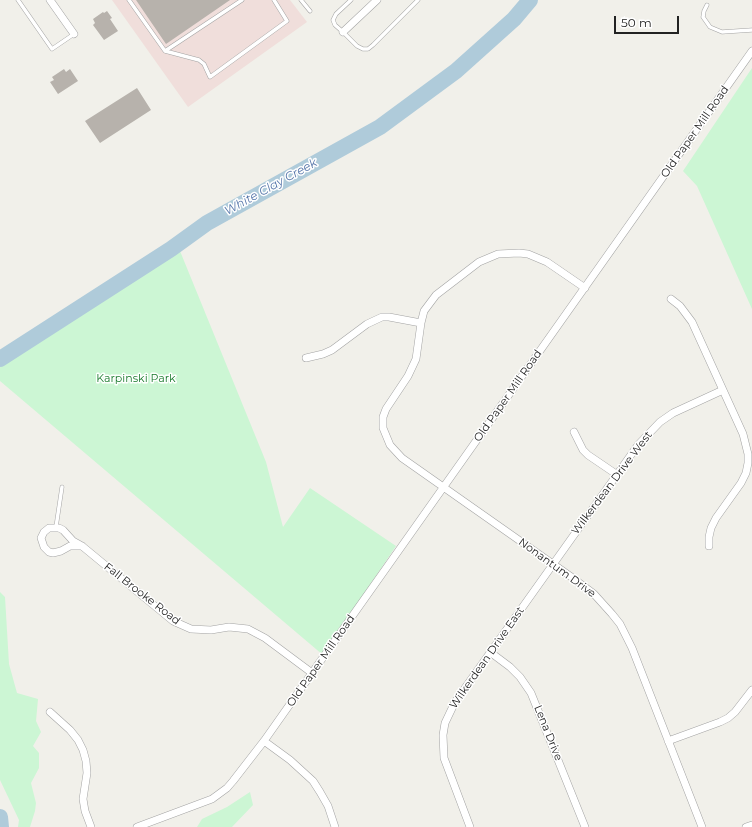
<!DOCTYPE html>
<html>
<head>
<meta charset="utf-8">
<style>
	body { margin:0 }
	#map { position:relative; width:752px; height:827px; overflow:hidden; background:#f1f0ea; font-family:Montserrat,sans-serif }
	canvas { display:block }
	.scale { position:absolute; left:614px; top:16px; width:65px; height:18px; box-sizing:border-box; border:2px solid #222; border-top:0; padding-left:5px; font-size:12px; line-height:14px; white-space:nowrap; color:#222; -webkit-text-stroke:3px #fff; paint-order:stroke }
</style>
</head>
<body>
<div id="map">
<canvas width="752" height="827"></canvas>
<div class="scale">50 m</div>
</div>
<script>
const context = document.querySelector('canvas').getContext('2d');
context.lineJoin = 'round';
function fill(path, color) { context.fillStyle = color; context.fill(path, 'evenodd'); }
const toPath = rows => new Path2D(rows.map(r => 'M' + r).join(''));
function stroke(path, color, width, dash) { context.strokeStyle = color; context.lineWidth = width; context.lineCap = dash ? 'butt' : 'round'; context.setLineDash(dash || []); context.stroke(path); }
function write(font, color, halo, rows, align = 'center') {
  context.font = font + ' Montserrat,sans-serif'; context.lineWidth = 3; context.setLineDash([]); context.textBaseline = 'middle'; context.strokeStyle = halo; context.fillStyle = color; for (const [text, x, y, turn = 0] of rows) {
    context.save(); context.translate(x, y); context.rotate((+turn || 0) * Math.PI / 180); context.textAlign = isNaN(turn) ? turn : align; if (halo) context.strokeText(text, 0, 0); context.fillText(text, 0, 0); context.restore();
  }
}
fill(toPath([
	[112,0,290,0,307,22,188,107]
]), '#f0dedb');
fill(toPath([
	[752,68,752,309,697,186,683,171],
	[180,251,266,462,283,527,310,488,396,546,323,655,0,381,0,367,74,313,98,298,135,280,173,254],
	[0,592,5,597,9,664,17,693,38,699,36,721,41,732,33,746,39,753,39,768,31,783,36,803,35,811,30,827,18,827,19,820,0,780],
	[250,792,253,805,232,827,197,827,202,819,227,807]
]), '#ccf6d4');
stroke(toPath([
	[0,359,171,249,207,223,380,127,456,71,514,19,530,0],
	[0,817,1,827]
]), '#afcbda', 16);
fill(toPath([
	[136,0,230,0,166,44],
	[107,11,112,18,110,19,118,31,104,40,93,25,95,23,93,19,103,12,104,13],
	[64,69,66,72,70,69,78,81,58,94,50,82,54,80,52,77],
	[137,88,151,110,100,143,85,121]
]), '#b7b2ac');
const service = toPath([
	[18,0,52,49,74,34],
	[129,0,165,51,199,60,204,64,210,77,287,21,274,0],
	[301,0,310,11],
	[351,0,336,14,333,20,335,25,343,32,357,46,363,49,368,49,373,45,418,0],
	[707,5,704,11,703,17,710,27,722,32,752,30],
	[165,51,242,0],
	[56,527,62,487]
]);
const minor = toPath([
	[50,0,74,34],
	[343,32,377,0],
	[585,288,547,262,528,254,519,253,498,254,479,262,436,295,424,311,421,323,416,359,408,376,386,409,383,417,383,428,390,445,402,458,570,576,594,594,612,614,620,624,632,648,702,827],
	[671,299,680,306,692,322,743,434,748,454,748,463,746,473,741,483,716,518,711,528,709,537,709,546],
	[306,358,323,354,332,350,367,324,382,317,389,317,421,323],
	[574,432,583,450,588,455,616,474],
	[82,546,70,546,61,551,53,553,49,552,44,547,41,538,44,532,49,528,59,528,63,530,73,541,82,546,173,621,191,629,211,630,229,627,248,629,265,638,312,673],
	[490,652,510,667,520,677,531,693,585,827],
	[50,712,70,730,78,740,83,750,86,761,87,773,83,799,85,811,91,827],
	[264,741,290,760,313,781,320,792,328,806,335,827],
	[668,741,720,722,728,718,735,712,752,690],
	[137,827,212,799,227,788,233,781,264,741,312,673,752,51],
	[470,827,444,758,443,735,445,723,455,702,638,445,660,422,673,413,723,390],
	[746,827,752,825]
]);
stroke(service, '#a3a3a3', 4.5);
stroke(minor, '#a3a3a3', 8);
stroke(service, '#fff', 3.5);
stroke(minor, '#fff', 7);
write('11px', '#222', '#fff', [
	["Old Paper Mill Road",695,132,-55],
	["Old Paper Mill Road",508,396,-55],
	["Wilkerdean Drive West",612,483,-53],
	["Nonantum Drive",557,568,36],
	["Fall Brooke Road",142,594,38],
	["Wilkerdean Drive East",487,658,-55],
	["Old Paper Mill Road",321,661,-55],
	["Lena Drive",548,733,68]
]);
write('11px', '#17792a', '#fff', [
	["Karpinski Park",136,379]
]);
write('italic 12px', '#5676aa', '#fff', [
	["White Clay Creek",271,187,-29]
]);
</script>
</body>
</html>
